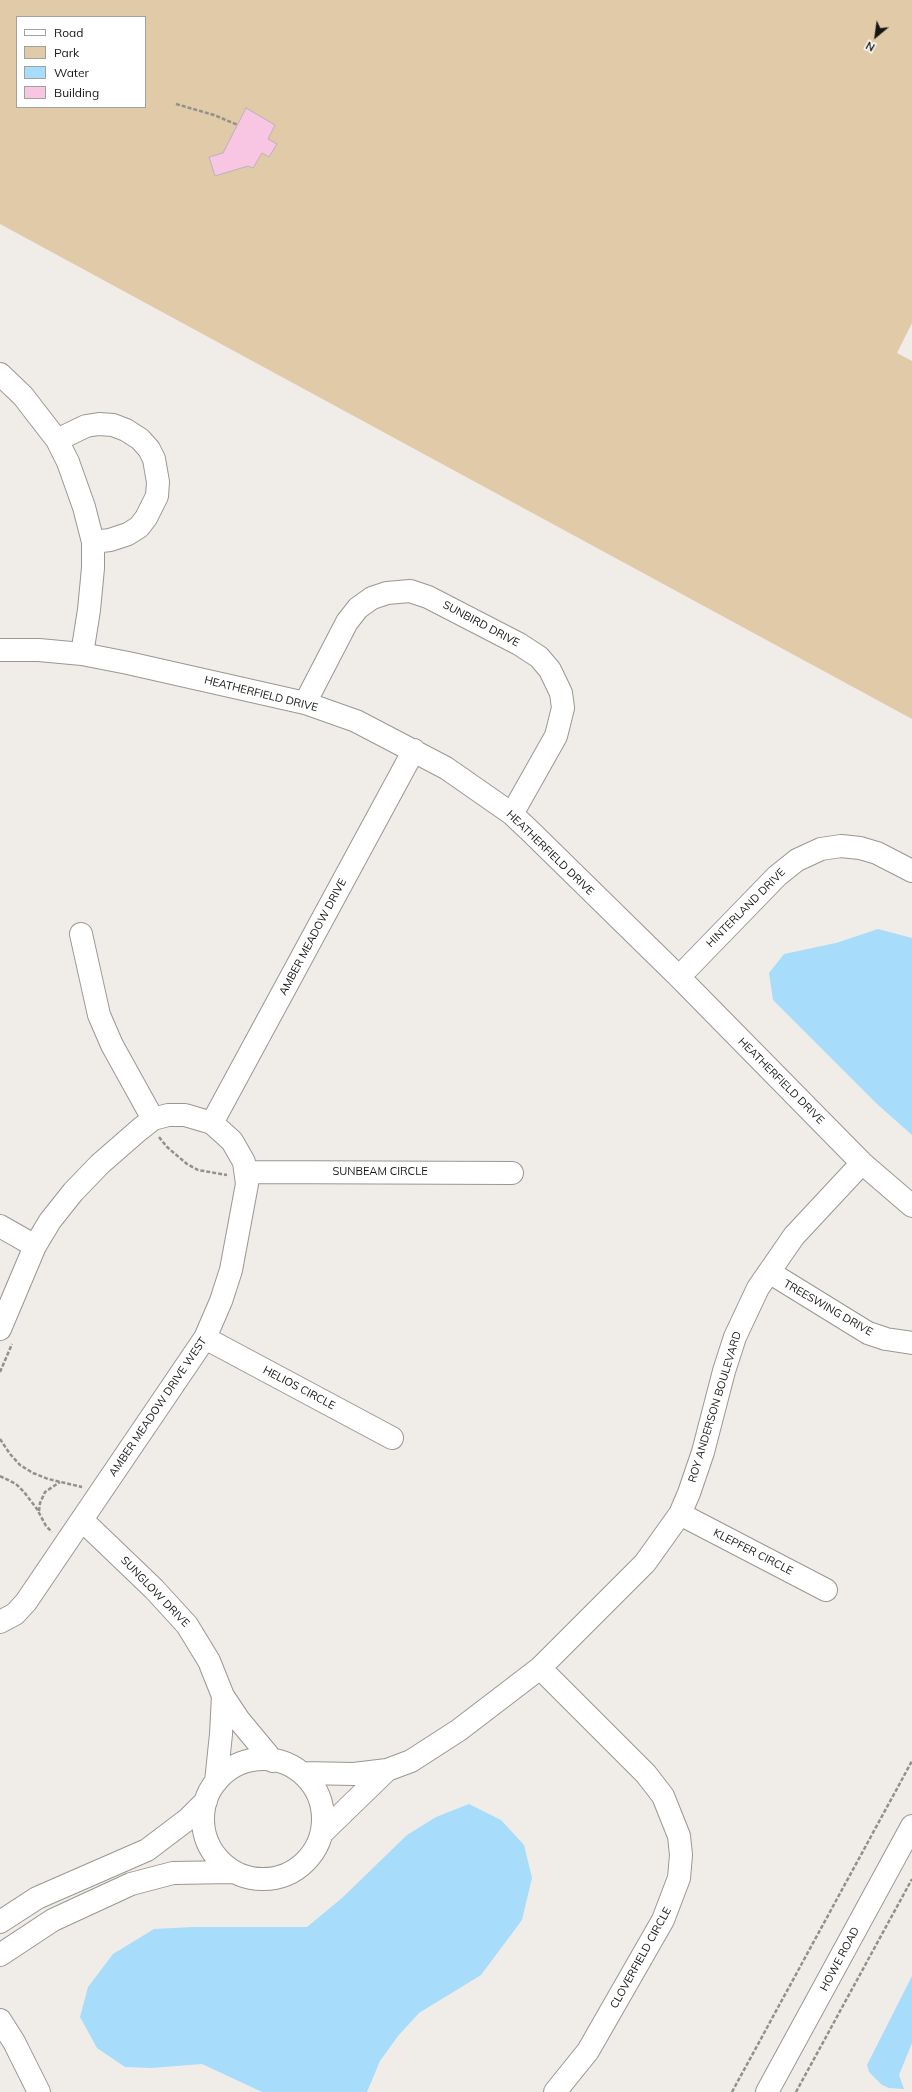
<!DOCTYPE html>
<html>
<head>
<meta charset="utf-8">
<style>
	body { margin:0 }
	#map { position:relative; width:912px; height:2092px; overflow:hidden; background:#f0ede9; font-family:Mulish,sans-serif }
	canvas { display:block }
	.legend { position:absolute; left:16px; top:16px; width:130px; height:92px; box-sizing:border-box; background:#fff; border:1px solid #a2a1a1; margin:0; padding:5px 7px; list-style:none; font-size:12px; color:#161513 }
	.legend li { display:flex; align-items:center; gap:8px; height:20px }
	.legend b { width:20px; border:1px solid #a2a1a1 }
	.north { position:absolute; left:856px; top:16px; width:40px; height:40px; -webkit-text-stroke:3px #fff; paint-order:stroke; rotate:209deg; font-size:11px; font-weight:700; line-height:16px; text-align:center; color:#161513 }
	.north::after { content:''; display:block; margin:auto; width:14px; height:18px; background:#161513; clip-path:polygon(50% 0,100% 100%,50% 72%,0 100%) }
</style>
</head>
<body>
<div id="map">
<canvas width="912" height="2092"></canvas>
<ul class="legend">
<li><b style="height:5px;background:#fff"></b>Road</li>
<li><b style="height:11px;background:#e1caa7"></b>Park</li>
<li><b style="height:11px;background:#a7dcfb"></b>Water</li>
<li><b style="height:11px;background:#f8c5e2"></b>Building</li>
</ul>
<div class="north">N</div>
</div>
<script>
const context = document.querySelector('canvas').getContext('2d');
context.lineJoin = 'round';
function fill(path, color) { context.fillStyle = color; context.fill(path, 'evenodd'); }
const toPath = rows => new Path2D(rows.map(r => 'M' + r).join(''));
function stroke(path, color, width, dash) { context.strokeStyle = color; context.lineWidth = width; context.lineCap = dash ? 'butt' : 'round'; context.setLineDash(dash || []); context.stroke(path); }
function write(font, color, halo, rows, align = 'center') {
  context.font = font + ' Mulish,sans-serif'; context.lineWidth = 4; context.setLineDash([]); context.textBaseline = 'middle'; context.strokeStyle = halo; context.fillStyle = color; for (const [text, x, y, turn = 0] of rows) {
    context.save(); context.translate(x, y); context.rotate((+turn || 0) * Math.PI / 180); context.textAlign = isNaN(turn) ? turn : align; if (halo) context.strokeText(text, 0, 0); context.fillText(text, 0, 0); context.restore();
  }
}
fill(toPath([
	[0,0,912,0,912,323,897,353,912,361,912,719,0,224],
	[17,17,145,17,145,107,17,107]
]), '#e1caa7');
fill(toPath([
	[878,929,912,938,912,1135,877,1104,773,1000,769,973,784,954,836,943],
	[469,1804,501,1820,524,1845,532,1878,522,1920,481,1975,419,2013,398,2036,380,2061,367,2092,262,2092,202,2064,151,2068,125,2067,97,2048,80,2017,88,1987,113,1954,154,1929,193,1927,307,1927,342,1898,407,1835,436,1817],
	[912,1976,912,2043,899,2075,904,2089,889,2088,882,2085,869,2072,867,2065]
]), '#a7dcfb');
const building = toPath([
	[246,108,275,125,268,139,277,144,269,157,262,153,253,168,248,166,215,176,209,157,223,153,246,108]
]);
fill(building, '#f8c5e2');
stroke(building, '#b9b4b7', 1);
const minor = toPath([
	[0,374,23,396,57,440,68,462,84,507,93,542,93,568,89,610,82,654],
	[57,440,86,426,99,424,113,425,126,430,140,439,149,449,154,459,158,482,157,496,146,518,139,527,128,534,110,540,93,542],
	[0,650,39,650,82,654,128,663,305,703,356,721,446,768,512,814,529,830,679,977,862,1163,912,1206],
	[305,703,347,622,358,608,372,598,387,593,410,591,428,597,519,644,539,657,550,670,561,693,563,708,556,736,512,814],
	[81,934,99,1015,112,1045,153,1119],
	[679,977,777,876,797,860,821,849,841,846,860,848,877,853,912,871],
	[212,1123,414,750],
	[247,1172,512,1173],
	[0,1226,35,1246],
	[769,1272,868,1333,886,1339,912,1343],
	[0,1329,35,1246,50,1221,73,1192,100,1164,139,1130,153,1119,168,1115,185,1115,212,1123,232,1141,244,1162,247,1184,231,1270,221,1301,205,1338,26,1602,15,1614,0,1622],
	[205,1338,392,1438],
	[680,1514,826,1590],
	[82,1520,154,1589,187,1625,209,1661,223,1696,239,1720,273,1761],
	[540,1668,646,1774,663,1796,679,1836,681,1855,679,1878,663,1920,588,2051,555,2092],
	'203 1819a60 60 0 1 1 120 0a60 60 0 1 1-120 0Z',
	[302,1773,354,1774,387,1770,411,1761,459,1730,540,1668,645,1563,680,1514,689,1493,703,1452,724,1371,735,1337,758,1288,794,1236,862,1163],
	[216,1782,221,1734,223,1696],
	[322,1833,387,1770],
	[0,1922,37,1898,147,1850,188,1819,206,1801],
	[0,1955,53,1920,131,1884,173,1873,233,1872],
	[0,2020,14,2042,39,2092],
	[767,2092,912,1826]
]);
stroke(minor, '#9a9793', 24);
stroke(toPath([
	[176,104,214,115,238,125],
	[159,1137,167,1147,187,1164,198,1170,227,1175],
	[0,1372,12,1344],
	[0,1439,10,1454,20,1465,33,1473,48,1479,82,1487],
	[0,1476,16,1484,24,1492,37,1509,46,1526,52,1532],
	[39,1511,40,1503,45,1492,60,1482],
	[732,2092,912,1761],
	[796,2092,912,1879]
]), '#92908d', 2.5, [4, 2]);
stroke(minor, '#fff', 22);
write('11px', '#161513', '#fff', [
	["SUNBIRD DRIVE",481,624,28],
	["HEATHERFIELD DRIVE",261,694,14],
	["HEATHERFIELD DRIVE",550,853,44],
	["HINTERLAND DRIVE",746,908,-45],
	["AMBER MEADOW DRIVE",313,937,-62],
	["HEATHERFIELD DRIVE",781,1081,45],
	["SUNBEAM CIRCLE",380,1172],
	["TREESWING DRIVE",828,1308,30],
	["HELIOS CIRCLE",299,1388,28],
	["AMBER MEADOW DRIVE WEST",158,1407,-56],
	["ROY ANDERSON BOULEVARD",715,1407,-73],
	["KLEPFER CIRCLE",753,1552,27],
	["SUNGLOW DRIVE",155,1592,46],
	["CLOVERFIELD CIRCLE",641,1958,-61],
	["HOWE ROAD",840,1959,-62]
]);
</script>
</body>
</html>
